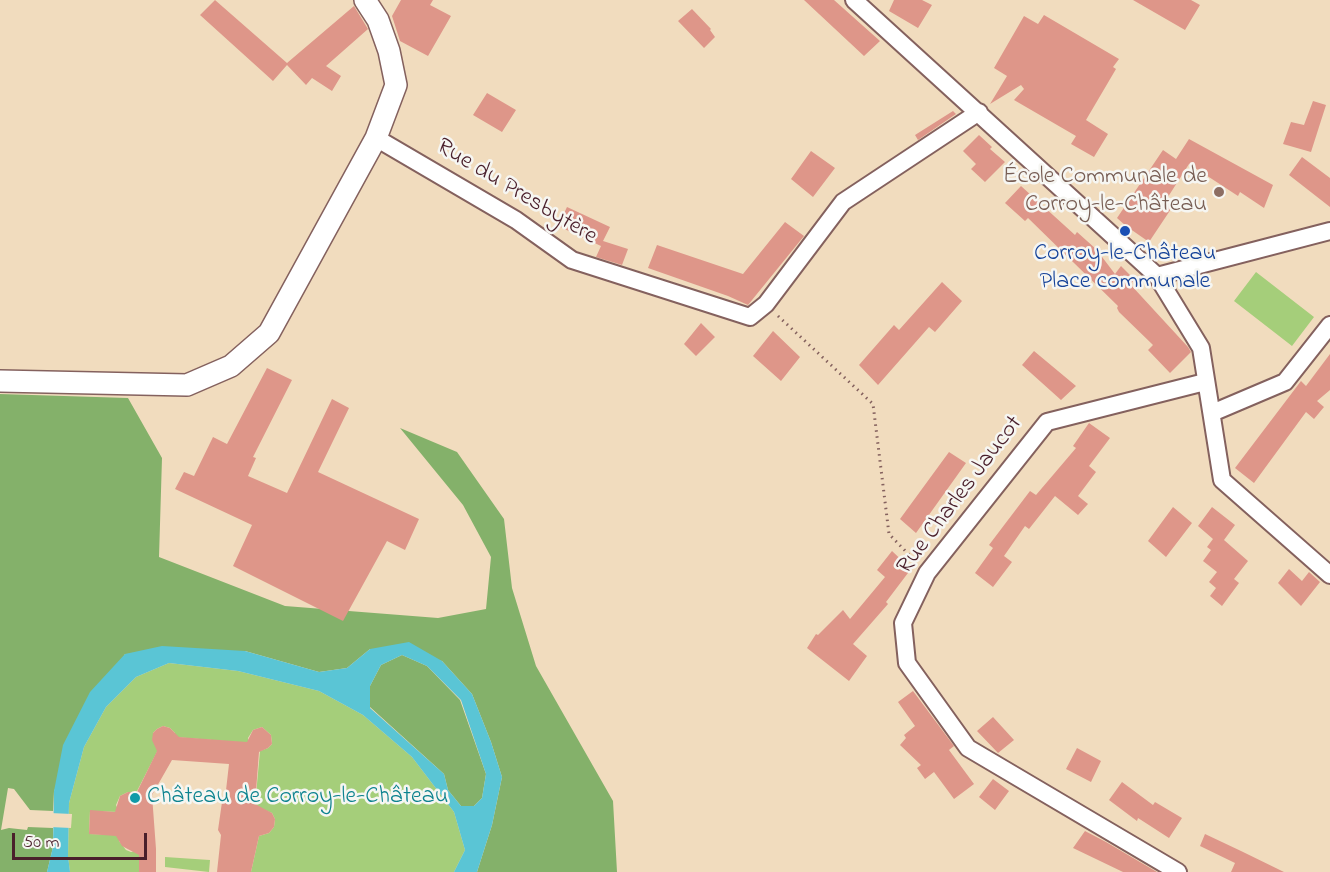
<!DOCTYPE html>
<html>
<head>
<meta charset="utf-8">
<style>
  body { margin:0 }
  #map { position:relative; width:1330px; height:872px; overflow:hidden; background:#f1dcbe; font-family:"Indie Flower",sans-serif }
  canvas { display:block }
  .scale { position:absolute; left:12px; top:833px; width:135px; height:27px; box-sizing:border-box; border:3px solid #4a1f2b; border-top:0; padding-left:8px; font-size:18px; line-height:21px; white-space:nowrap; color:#4a1f2b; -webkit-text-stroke:4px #f6f6f2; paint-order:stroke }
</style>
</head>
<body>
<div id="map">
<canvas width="1330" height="872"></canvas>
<div class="scale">50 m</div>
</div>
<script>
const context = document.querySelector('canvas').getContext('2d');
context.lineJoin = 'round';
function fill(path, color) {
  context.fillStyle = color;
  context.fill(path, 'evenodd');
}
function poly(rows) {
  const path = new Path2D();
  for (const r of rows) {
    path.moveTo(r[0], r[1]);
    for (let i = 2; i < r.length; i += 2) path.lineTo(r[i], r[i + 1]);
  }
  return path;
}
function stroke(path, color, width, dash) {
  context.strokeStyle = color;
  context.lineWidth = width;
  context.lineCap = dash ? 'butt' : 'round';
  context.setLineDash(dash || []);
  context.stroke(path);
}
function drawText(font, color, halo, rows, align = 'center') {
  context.font = font + ' "Indie Flower",sans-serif';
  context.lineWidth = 5;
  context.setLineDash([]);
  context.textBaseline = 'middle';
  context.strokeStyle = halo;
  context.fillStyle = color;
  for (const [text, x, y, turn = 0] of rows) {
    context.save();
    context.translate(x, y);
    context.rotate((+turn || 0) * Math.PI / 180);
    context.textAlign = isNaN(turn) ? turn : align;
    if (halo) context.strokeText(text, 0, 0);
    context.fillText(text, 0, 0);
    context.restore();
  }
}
const green = poly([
  [1256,272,1314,317,1292,346,1234,301],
  [169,663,238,671,319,691,363,715,412,757,454,812,465,850,454,872,251,872,259,836,269,833,274,827,275,819,272,813,255,806,260,751,268,748,272,744,271,735,262,727,253,730,248,738,249,743,175,737,175,733,170,728,163,726,157,729,153,733,159,748,136,793,128,792,120,796,116,805,119,812,90,811,89,834,119,835,119,841,126,850,131,852,139,850,139,872,70,872,68,856,69,803,84,747,106,707,136,677],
  [165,857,210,860,209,872,165,867]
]);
const forest = poly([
  [0,394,128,398,162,458,159,557,285,606,438,618,486,609,491,557,463,505,400,428,457,452,504,519,512,588,536,666,613,801,617,872,477,872,492,825,502,777,491,742,472,694,442,661,370,649,347,668,319,672,245,651,125,654,54,791,53,811,30,810,14,789,8,788,1,830,9,828,27,830,28,827,53,828,53,847,47,872,0,872],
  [402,655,427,666,460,700,486,774,482,798,474,806,461,806,448,790,444,774,370,707,370,686,381,665]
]);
const water = poly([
  [409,642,442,661,472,694,491,742,502,777,492,825,477,872,454,872,465,850,454,812,412,757,363,715,319,691,238,671,169,663,136,677,106,707,84,747,69,803,68,856,70,872,47,872,53,847,54,791,63,745,90,692,125,654,162,646,245,651,319,672,347,668,370,649],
  [402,655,427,666,461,700,486,774,482,798,474,806,461,806,448,790,444,774,370,708,370,686,381,665]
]);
const pier = poly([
  [50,813,72,814,71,828,50,827]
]);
const building = poly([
  [215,0,287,63,354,6,368,29,326,66,341,76,332,91,312,78,306,85,287,65,273,81,200,15],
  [401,0,433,0,430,5,451,16,428,56,400,41,392,16],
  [804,0,834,0,880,41,864,56],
  [894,0,922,0,932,5,918,28,889,11],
  [1133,0,1191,0,1200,5,1185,30],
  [692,9,711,29,710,30,715,37,704,48,678,21],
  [1044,15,1119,59,1113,67,1116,69,1086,120,1108,134,1094,157,1071,144,1076,136,1014,100,1024,89,1021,85,990,104,1007,76,994,68,1024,16,1038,24],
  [487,93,516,110,502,132,473,115],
  [1313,101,1326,105,1311,152,1283,144,1291,122,1304,125],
  [953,111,956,114,918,140,915,135],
  [979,135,992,147,990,149,1005,162,985,182,971,169,976,164,963,151],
  [1189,139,1273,185,1264,208,1240,192,1238,196,1189,164,1166,200,1173,206,1149,242,1126,226,1117,218,1163,150,1176,159],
  [811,151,835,168,813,197,791,179],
  [1302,157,1330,178,1330,207,1289,175],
  [1021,186,1075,235,1077,232,1096,249,1115,274,1121,266,1135,280,1130,284,1188,347,1191,352,1170,373,1148,350,1153,345,1119,312,1117,308,1118,306,1028,218,1025,221,1005,203],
  [567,207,610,227,603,241,628,249,622,265,596,257,601,246,558,226],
  [785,222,804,236,748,305,728,296,648,268,657,245,743,274],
  [942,282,962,301,935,332,929,327,878,385,859,365,894,325,899,330],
  [701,323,715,337,696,356,684,344],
  [773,331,800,357,781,381,753,356],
  [1034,351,1076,386,1061,400,1022,365],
  [1330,354,1330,390,1317,401,1324,407,1314,419,1306,412,1254,483,1235,468,1301,381,1306,386],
  [267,368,292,380,253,457,256,458,248,476,287,493,332,399,349,408,318,472,419,519,405,550,387,541,343,621,233,566,252,525,175,489,184,472,194,476,213,437,227,444],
  [1089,423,1110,438,1089,466,1096,472,1078,496,1088,504,1078,515,1055,496,1029,529,1025,526,1004,556,1012,562,993,587,975,573,993,548,989,545,1030,491,1036,495,1076,448,1073,446],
  [949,452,966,463,916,533,900,519],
  [1173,507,1192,523,1166,557,1148,541],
  [1212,507,1235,525,1224,540,1248,561,1234,579,1239,583,1222,606,1210,596,1216,588,1209,582,1217,572,1203,561,1211,550,1207,547,1213,539,1198,526],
  [892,551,911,569,886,602,888,604,853,644,867,656,849,681,807,648,816,634,818,635,843,610,850,619,885,577,877,570],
  [1289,569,1302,581,1309,572,1320,582,1301,606,1278,583],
  [913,691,954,746,949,750,974,784,954,799,934,772,925,779,917,768,921,765,900,745,906,738,904,735,915,726,898,702],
  [993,717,1014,740,998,753,977,731],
  [163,726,170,728,179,737,247,742,253,730,262,727,271,735,272,744,268,748,259,752,255,804,272,813,275,819,274,827,269,833,259,836,251,872,217,872,221,835,218,830,222,802,225,799,229,764,172,760,152,795,156,849,156,872,139,872,139,855,122,846,116,836,89,834,90,810,115,812,120,796,128,792,137,792,157,751,152,740,153,733,157,729],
  [1077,748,1101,761,1091,782,1066,769],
  [993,779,1009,791,995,810,979,797],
  [1122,782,1153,805,1155,802,1182,818,1169,838,1138,818,1137,821,1109,800],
  [1085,831,1106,842,1157,872,1123,872,1073,848],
  [1205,834,1241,851,1284,872,1231,872,1235,863,1200,846]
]);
const path = poly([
  [778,316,873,404,889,534,916,562]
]);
const minor = poly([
  [854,0,1157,276,1201,348,1222,480,1330,575],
  [376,138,516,220,572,260,750,317,766,304,843,202,979,112],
  [1157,276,1330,231],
  [1212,413,1285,382,1330,325],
  [1178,872,968,748,907,663,903,623,927,573,1047,422,1205,382]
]);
const tertiary = poly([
  [0,381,187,385,231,366,269,333,376,138,396,85,389,51,378,20,365,0]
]);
const markers = [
  [1219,192,6,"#8d6e63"],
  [1125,231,6,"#1a4fb4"],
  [135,798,6,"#0f9aa8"]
];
const educationNames = [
  ["École Communale de",1207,178],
  ["Corroy-le-Château",1207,206]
];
const streetNames = [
  ["Rue du Presbytère",516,193,31],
  ["Rue Charles Jaucot",961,496,-53]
];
const transitNames = [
  ["Corroy-le-Château",1125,255],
  ["Place communale",1125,283]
];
const cultureNames = [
  ["Château de Corroy-le-Château",147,798]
];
fill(green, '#a5ce7a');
fill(forest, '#84b16a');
fill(water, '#5ac5d5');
fill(pier, '#f1dcbe');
fill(building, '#de9689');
stroke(minor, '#84615e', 20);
stroke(tertiary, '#84615e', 24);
stroke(path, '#84615e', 3, [1.5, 4.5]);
stroke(minor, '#fff', 16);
stroke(tertiary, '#fff', 21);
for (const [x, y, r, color] of markers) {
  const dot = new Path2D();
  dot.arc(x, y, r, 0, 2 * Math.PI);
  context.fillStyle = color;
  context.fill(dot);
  stroke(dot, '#f6f6f2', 2);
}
drawText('24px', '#785e54', '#f6f6f2', educationNames, 'right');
drawText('24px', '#4a1f2b', '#f6f6f2', streetNames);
drawText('24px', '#164399', '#f6f6f2', transitNames);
drawText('24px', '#0d838f', '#f6f6f2', cultureNames, 'left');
</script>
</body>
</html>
